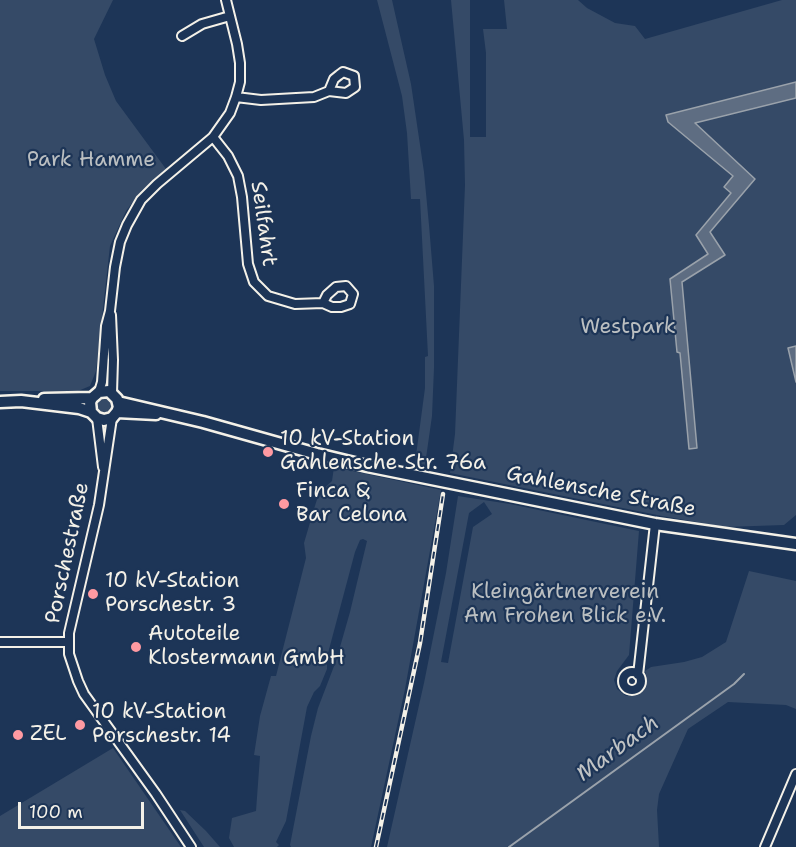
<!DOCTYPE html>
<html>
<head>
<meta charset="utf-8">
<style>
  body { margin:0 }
  #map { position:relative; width:796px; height:847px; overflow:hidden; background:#1d3557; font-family:"Shantell Sans",sans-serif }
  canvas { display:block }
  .scale { position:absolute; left:18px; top:802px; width:126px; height:27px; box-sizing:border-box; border:3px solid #f4f1e8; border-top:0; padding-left:8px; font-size:18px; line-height:21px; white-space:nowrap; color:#f4f1e8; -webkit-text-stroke:4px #1d3557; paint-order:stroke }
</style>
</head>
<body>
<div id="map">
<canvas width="796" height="847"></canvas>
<div class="scale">100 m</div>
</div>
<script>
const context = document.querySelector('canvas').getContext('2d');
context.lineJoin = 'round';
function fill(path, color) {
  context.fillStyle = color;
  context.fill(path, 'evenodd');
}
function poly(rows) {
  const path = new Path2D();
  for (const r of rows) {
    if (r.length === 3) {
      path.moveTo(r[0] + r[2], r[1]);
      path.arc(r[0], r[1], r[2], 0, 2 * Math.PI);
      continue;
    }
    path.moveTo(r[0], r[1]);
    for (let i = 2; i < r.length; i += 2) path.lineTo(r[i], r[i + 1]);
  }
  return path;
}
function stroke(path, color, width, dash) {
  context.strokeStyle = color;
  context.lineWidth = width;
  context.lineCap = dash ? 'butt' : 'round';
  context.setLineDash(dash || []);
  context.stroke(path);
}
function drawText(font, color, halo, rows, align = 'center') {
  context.font = font + ' "Shantell Sans",sans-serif';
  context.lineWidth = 4.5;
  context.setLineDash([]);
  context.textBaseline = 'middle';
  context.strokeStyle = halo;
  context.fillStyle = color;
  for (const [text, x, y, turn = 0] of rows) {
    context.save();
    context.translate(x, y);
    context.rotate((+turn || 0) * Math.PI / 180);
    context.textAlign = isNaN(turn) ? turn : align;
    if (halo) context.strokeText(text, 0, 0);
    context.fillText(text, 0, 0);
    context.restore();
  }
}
const green = poly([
  [0,0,113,0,94,39,105,75,116,101,166,169,142,190,126,211,110,246,96,371,90,386,78,391,0,391],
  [377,0,392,0,411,84,424,172,429,225,434,286,434,368,432,416,425,465,415,463,425,388,425,357,428,356,420,199,411,199,407,133,402,96],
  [451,0,470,0,470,137,486,137,486,53,483,29,507,29,504,0,578,0,587,8,615,23,635,26,645,39,782,0,796,0,796,515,784,525,725,527,662,516,450,473,455,434,465,185,464,140],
  [104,405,9],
  [334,467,441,490,405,689,371,847,291,847,290,845,311,736,318,708,336,661,350,612,367,541,363,539,360,540,355,552,327,657,327,669,320,686,314,692,307,707,286,821,276,842,279,845,277,847,234,847,229,838,232,818,256,811,260,756,254,755,260,716,271,676,276,676,306,558,304,543,314,509,319,493,332,481],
  [458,496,510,504,639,531,629,655,617,671,614,680,617,689,626,696,638,695,645,688,647,679,645,671,651,667,684,662,702,657,726,642,749,571,796,581,796,709,786,705,728,702,688,729,659,794,657,810,659,847,387,847,424,683,446,573],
  [484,502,492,514,473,527,448,663,441,662,469,513],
  [113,748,181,847,0,847,0,816],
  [180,810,185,811,206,831,220,847,204,847]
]);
const water = poly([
  [796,82,796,98,695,123,755,179,710,232,725,255,682,282,697,448,689,449,680,353,677,352,670,279,708,254,696,235,731,193,724,187,733,176,668,122,666,115,796,82],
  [796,346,796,382,788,348,796,346]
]);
const stream = poly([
  [509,847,734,684,744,674]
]);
const street = poly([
  [182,36,202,24,230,16],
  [236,97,261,100,314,97,329,91,346,93,355,87,354,76,343,72,339,75,334,79,329,91],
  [213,137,228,156,238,176,242,197,248,264,254,282,268,296,295,304,323,303,332,307,341,307,350,304,353,294,346,286,336,287,327,295,323,303],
  [111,315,113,360,112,393],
  [99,392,102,382,106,326,110,311,115,267,120,242,127,225,141,200,157,184,213,137,230,113,236,97,240,82,240,63,237,44,226,0],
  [97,418,103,467],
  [112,418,99,505,69,633,69,654,78,681,84,694,156,794,191,847],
  [0,642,68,642],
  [632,681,9],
  [638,675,655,524],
  [765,847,796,774]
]);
const secondary = poly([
  [44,399,92,398],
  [0,402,21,401,79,408,91,412,97,418,104,420,112,418,117,412,119,407,117,399,109,391,99,392,92,398,90,402,91,412],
  [118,402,203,422,317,454,367,466,655,524,796,544],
  [117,412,156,414]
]);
const rail = poly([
  [376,847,420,643,443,494]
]);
const markers = [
  [268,452,6,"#ff9aa2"],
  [284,504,6,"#ff9aa2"],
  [93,594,6,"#ff9aa2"],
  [136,647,6,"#ff9aa2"],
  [80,725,6,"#ff9aa2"],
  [18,735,6,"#ff9aa2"]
];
const parkNames = [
  ["Park Hamme",91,161],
  ["Westpark",628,328],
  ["Kleingärtnerverein",565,593],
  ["Am Frohen Blick e.V.",565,617]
];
const streetNames = [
  ["Seilfahrt",263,224,82],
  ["Gahlensche Straße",601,492,11],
  ["Porschestraße",68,553,-78]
];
const poiNames = [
  ["10 kV-Station",280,440],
  ["Gahlensche Str. 76a",280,464],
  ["Finca &",296,492],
  ["Bar Celona",296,516],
  ["10 kV-Station",105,582],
  ["Porschestr. 3",105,606],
  ["Autoteile",148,635],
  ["Klostermann GmbH",148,659],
  ["10 kV-Station",92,713],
  ["Porschestr. 14",92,737],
  ["ZEL",30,735]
];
const waterNames = [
  ["Marbach",618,749,-36]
];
fill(green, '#354a67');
fill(water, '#5e6d82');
stroke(water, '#9aa2ab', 1.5);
stroke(stream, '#9aa2ab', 2);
stroke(street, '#f4f1e8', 12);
stroke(secondary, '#f4f1e8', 15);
stroke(street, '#1d3557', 8);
stroke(secondary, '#1d3557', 10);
stroke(rail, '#f4f1e8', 4.5);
stroke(rail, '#1d3557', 2, [7]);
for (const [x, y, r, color] of markers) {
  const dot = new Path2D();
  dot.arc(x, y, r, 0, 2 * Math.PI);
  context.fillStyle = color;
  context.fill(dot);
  stroke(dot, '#1d3557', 2);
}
drawText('21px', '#bbbfc1', '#1d3557', parkNames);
drawText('21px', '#f4f1e8', '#1d3557', streetNames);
drawText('21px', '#f4f1e8', '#1d3557', poiNames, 'left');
drawText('italic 22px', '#c0c3c4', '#1d3557', waterNames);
</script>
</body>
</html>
